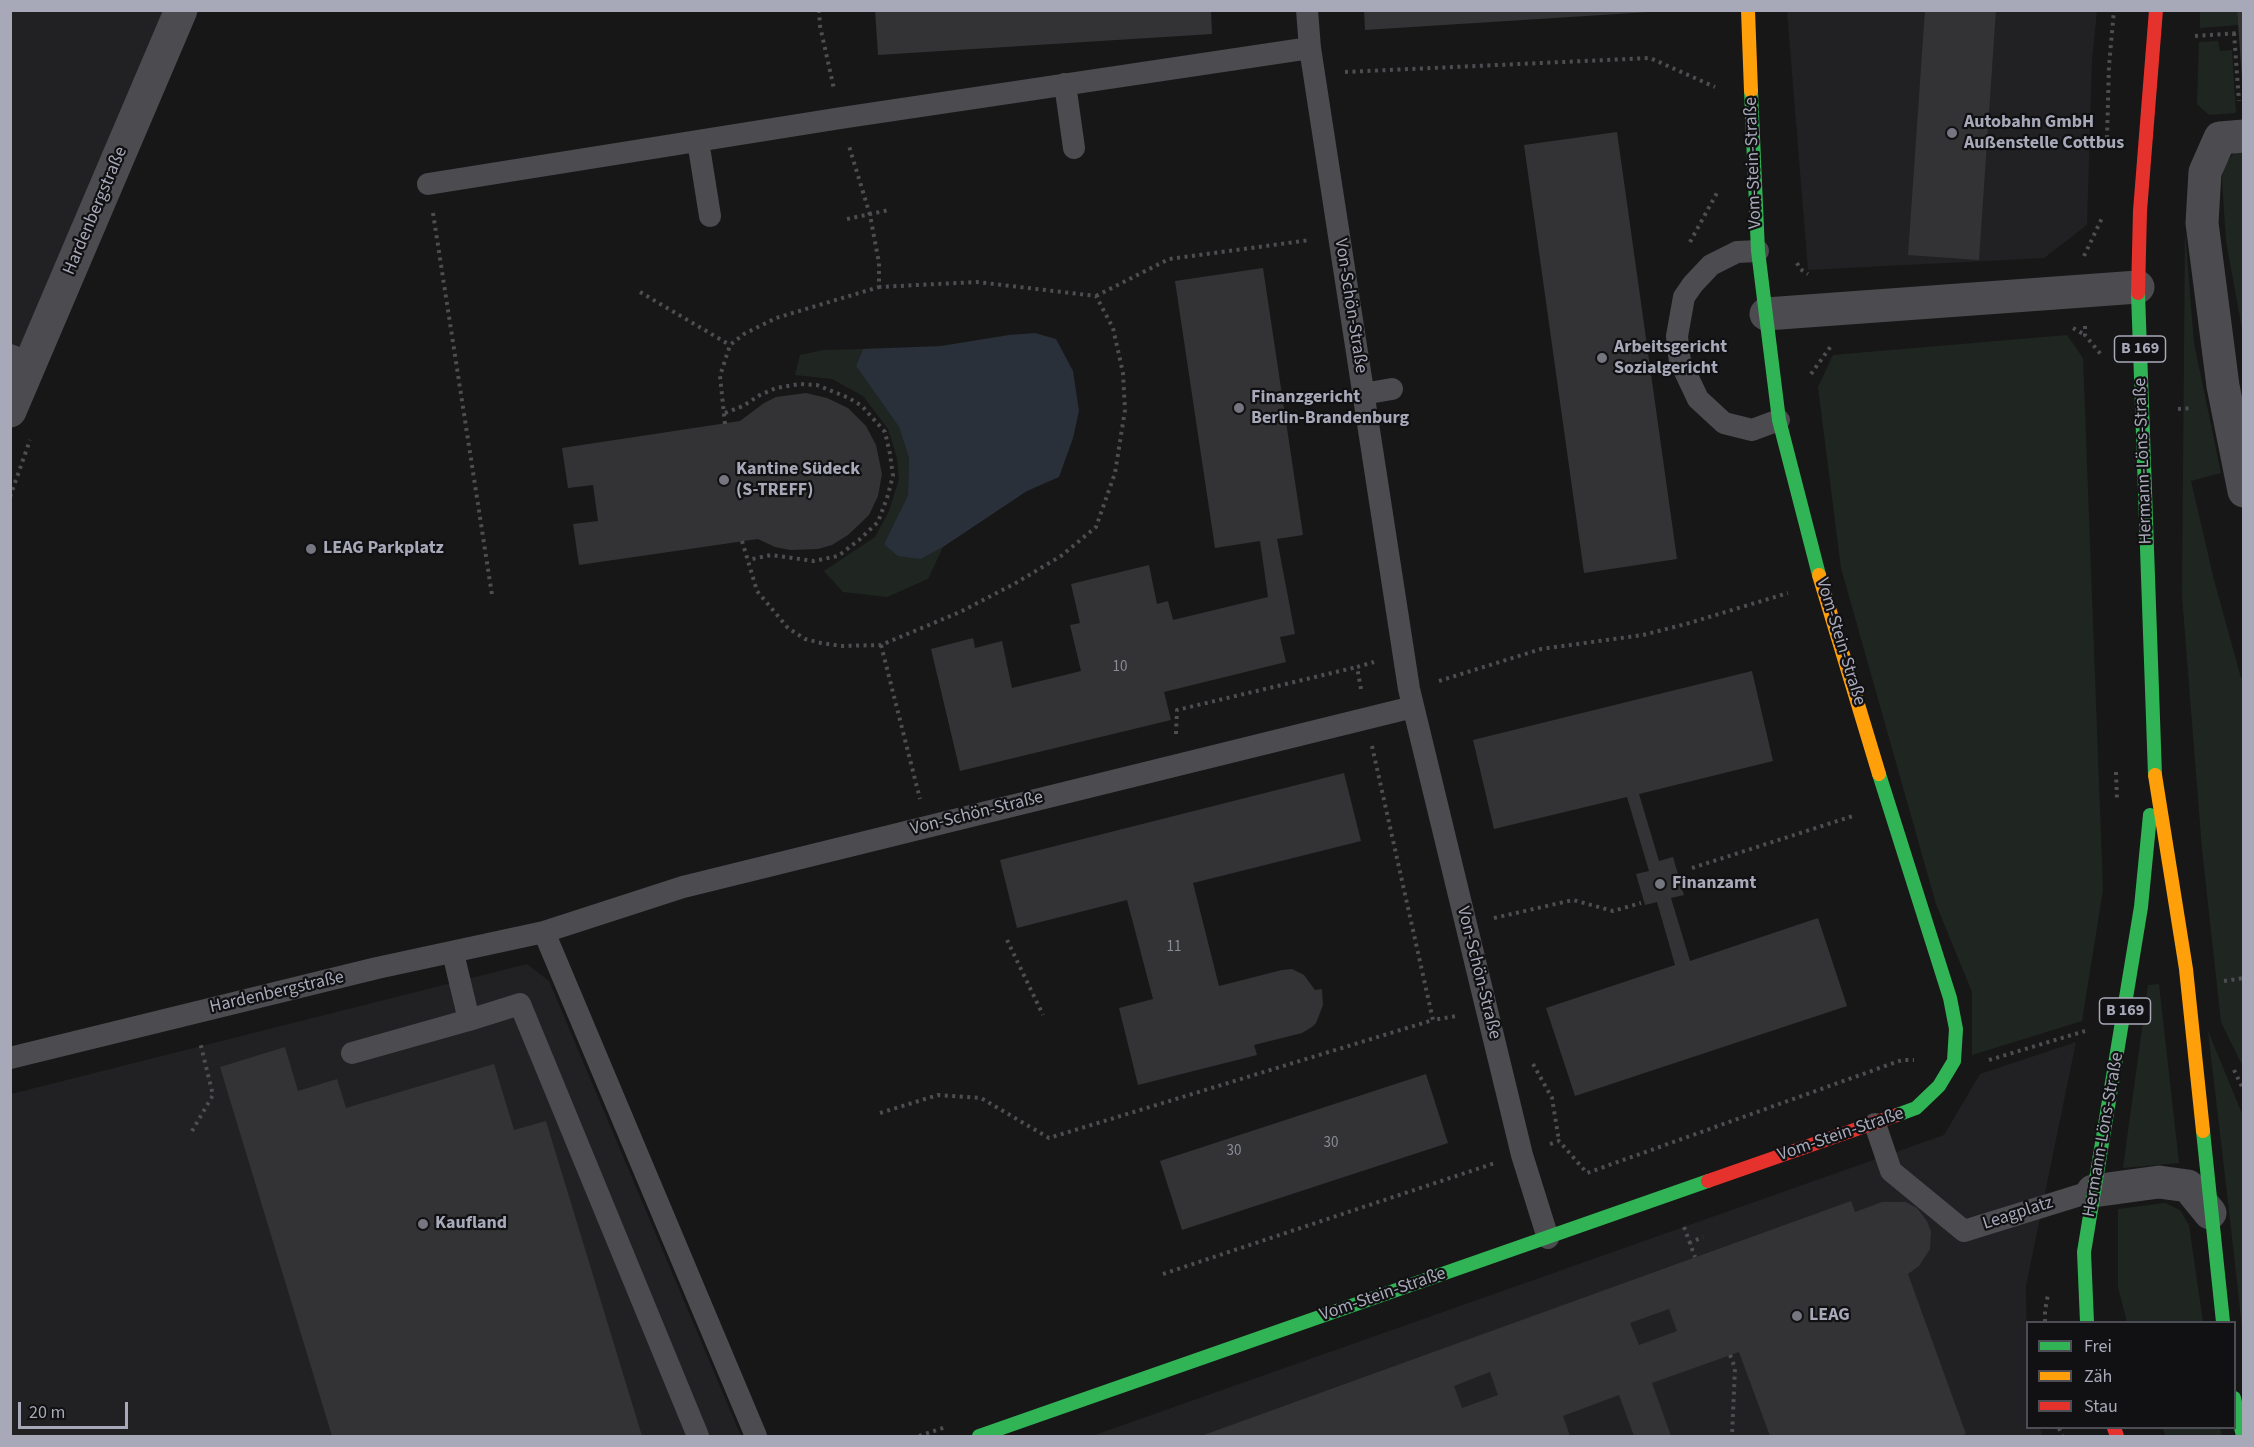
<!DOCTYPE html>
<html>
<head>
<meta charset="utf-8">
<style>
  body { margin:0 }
  #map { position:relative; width:2254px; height:1447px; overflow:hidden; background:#171717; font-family:"Source Sans 3",sans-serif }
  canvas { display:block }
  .frame { position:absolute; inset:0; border:12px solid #a7a9b9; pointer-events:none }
  .legend { position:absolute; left:2026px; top:1321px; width:210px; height:108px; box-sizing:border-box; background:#111113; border:2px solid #4d4e55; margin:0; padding:8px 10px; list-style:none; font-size:18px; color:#a7a9b9 }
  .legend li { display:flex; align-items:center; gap:12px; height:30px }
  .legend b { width:30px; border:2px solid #4d4e55 }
  .scale { position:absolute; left:18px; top:1402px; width:110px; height:27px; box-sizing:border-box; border:3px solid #a7a9b9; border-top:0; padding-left:8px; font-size:18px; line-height:21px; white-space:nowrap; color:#a7a9b9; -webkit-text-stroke:4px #111113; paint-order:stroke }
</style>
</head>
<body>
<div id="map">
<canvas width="2254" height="1447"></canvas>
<div class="frame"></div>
<ul class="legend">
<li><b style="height:8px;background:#30b455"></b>Frei</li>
<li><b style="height:8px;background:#ff9f0a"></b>Zäh</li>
<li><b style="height:8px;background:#e5322d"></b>Stau</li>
</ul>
<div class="scale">20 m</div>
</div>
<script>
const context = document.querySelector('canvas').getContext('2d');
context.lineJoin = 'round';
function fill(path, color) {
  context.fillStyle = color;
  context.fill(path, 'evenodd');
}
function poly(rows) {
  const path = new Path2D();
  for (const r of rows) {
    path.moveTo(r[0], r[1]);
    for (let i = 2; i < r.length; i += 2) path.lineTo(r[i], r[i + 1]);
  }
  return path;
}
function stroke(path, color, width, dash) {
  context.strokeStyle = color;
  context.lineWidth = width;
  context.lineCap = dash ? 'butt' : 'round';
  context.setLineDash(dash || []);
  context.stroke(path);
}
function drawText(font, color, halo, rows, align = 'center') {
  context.font = font + ' "Source Sans 3",sans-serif';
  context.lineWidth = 4.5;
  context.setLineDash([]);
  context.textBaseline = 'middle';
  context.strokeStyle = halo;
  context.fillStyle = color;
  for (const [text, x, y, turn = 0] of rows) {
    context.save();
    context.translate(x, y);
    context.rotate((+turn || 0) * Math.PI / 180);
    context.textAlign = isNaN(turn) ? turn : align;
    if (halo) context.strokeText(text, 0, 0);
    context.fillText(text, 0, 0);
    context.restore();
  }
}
const built = poly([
  [11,11,171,11,11,370],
  [1787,11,2097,11,2092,60,2087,225,2044,258,1808,270],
  [527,964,549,981,741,1436,11,1436,11,1094],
  [2076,1042,2026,1286,2028,1428,2040,1428,2042,1436,1092,1436,1944,1135,1980,1074]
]);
const green = poly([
  [2200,11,2237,11,2238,25,2200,28],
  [2218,41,2220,51,2232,50,2236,113,2209,115,2197,104,2199,42],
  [2243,149,2243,334,2226,241,2222,180,2224,165,2235,152],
  [2185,230,2194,343,2221,473,2191,481,2214,580,2241,678,2243,677,2243,1067,2221,1022,2202,849,2182,596],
  [2067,335,2083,358,2103,890,2082,1021,1972,1055,1972,992,1936,904,1841,568,1818,387,1833,355],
  [863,349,856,366,899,427,909,458,908,495,884,544,921,559,943,547,928,579,887,597,843,592,824,571,875,537,889,511,899,479,897,458,888,429,863,396,832,379,795,375,800,355,823,350],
  [2159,984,2179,1163,2123,1168,2148,985],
  [2208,1031,2243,1116,2243,1337,2230,1219],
  [2165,1203,2180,1210,2189,1225,2203,1322,2127,1322,2118,1287,2118,1209],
  [2162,1428,2220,1428,2222,1436,2166,1436]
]);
const water = poly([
  [1035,333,1056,339,1073,371,1079,411,1073,438,1059,477,1027,491,943,547,921,559,898,556,884,544,908,495,909,458,899,427,856,366,863,349,941,346,1009,335]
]);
const building = poly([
  [875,10,1211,10,1212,34,878,55],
  [1364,10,1648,10,1649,12,1365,30],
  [1925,10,1996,10,1979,260,1908,255],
  [2237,10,2244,10,2244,78,2242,78],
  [1617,132,1677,559,1584,573,1524,145],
  [1263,268,1303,535,1277,539,1295,634,1280,637,1286,662,1164,692,1171,720,960,771,931,649,973,638,975,648,1002,641,1012,688,1081,671,1070,625,1080,623,1071,584,1149,565,1157,604,1168,601,1173,620,1268,597,1260,541,1215,548,1175,281],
  [806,393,827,398,848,408,866,426,876,445,882,474,878,496,869,515,848,535,832,545,818,549,790,550,775,547,758,539,579,565,573,524,598,521,593,485,568,488,562,448,740,421,764,403,776,397],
  [1752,671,1773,761,1639,794,1659,861,1673,857,1684,895,1671,898,1690,961,1818,918,1847,1006,1575,1096,1546,1008,1675,965,1657,902,1645,905,1636,874,1649,871,1627,797,1494,829,1473,740],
  [1344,773,1361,841,1193,883,1219,986,1282,970,1292,969,1304,975,1315,990,1322,989,1323,1005,1316,1023,1312,1027,1302,1033,1254,1045,1257,1055,1138,1085,1119,1008,1153,999,1127,900,1017,928,1000,860],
  [285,1047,298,1091,337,1079,346,1108,494,1064,514,1130,546,1121,642,1436,332,1436,220,1067],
  [1426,1074,1448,1143,1182,1230,1160,1161],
  [1851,1201,1855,1212,1882,1202,1906,1202,1917,1208,1927,1221,1931,1232,1930,1249,1919,1266,1908,1274,1966,1434,1959,1436,1770,1436,1739,1352,1652,1383,1671,1436,1634,1436,1619,1395,1563,1416,1570,1436,1201,1436],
  [1669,1309,1677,1331,1639,1345,1630,1323],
  [1490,1372,1498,1395,1462,1408,1454,1386]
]);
const path = poly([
  [819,10,820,26,834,89],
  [2234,33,2239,101],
  [2195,36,2239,33],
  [1345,72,1650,58,1715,87],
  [2107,138,2109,66,2114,10],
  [433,213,492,595],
  [847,219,889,210],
  [1690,242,1718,191],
  [2084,256,2103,216],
  [1797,263,1800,269,1808,274],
  [640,292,730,345],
  [1096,296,1169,259,1310,240],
  [2085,326,2085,335,2103,357],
  [2073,328,2085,335],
  [1811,374,1831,346,1834,346],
  [2178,409,2192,408],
  [725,413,743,406,760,395,776,388,799,384,817,385,849,398,862,406,885,432,890,454,893,476,887,498,878,522,859,540,838,556,814,561,771,555,748,560],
  [725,424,720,376,730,345,744,334,776,318,879,287,879,263,870,215,849,146],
  [10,497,30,440],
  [742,541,757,591,788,628,805,639,821,643,841,646,881,645,960,612,1014,584,1061,556,1096,527,1115,473,1125,410,1123,373,1113,328,1096,296,977,282,879,287],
  [881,645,920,799],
  [1439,681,1541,649,1643,635,1686,624,1788,593],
  [1361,689,1357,667,1374,662],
  [1176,734,1177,710,1357,667],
  [1372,746,1433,1020,1457,1016],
  [2116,772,2117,800],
  [1692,868,1856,815],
  [1494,918,1573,900,1613,911,1641,903],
  [1007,940,1043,1015],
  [2224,981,2244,978],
  [1989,1060,2085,1031],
  [1533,1064,1552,1098,1559,1141],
  [2234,1070,2244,1091],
  [880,1113,938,1095,981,1098,1049,1138,1433,1020],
  [192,1131,213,1095,200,1042],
  [1550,1144,1559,1141,1587,1173,1902,1060,1914,1060],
  [1684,1227,1695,1257],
  [1689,1243,1703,1237],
  [1163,1274,1495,1163],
  [2045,1322,2045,1311,2048,1294],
  [1730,1355,1735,1368,1732,1436],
  [2059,1428,2062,1436],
  [919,1436,946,1427]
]);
const lane = poly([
  [1307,10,1310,48,1409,689,1522,1155,1548,1238],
  [1065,84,1074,148],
  [698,141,710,216],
  [428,184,841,118,1310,48],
  [1758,251,1737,252,1711,265,1693,284,1684,297,1677,336,1678,347,1680,361,1698,399,1724,423,1752,430,1779,420],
  [10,355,31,363],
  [1363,394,1392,389],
  [544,932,756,1436],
  [453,953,469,1020],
  [352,1053,469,1020,520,1004,698,1436],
  [10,1058,377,968,544,932,683,887,1413,707],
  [1875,1124,1891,1171,1964,1231,2093,1191]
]);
const street = poly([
  [2244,136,2220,138,2205,172,2202,223,2223,386,2244,491],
  [1766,314,2138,287],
  [10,411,181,10],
  [2093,1191,2159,1182,2188,1186,2210,1213]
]);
const fast = poly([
  [1751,91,1758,251,1779,420,1819,575],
  [2138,293,2155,775],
  [1879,774,1950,998,1956,1029,1954,1061,1939,1086,1916,1108,1897,1115],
  [2203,1131,2223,1322],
  [2087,1322,2084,1252,2141,907,2150,815],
  [2234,1398,2243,1436],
  [979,1436,1708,1181]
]);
const slow = poly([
  [1748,10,1751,91],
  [1819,575,1879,774],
  [2155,775,2186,969,2203,1131]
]);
const jam = poly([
  [2138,293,2140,211,2156,10],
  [1708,1181,1897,1115],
  [2114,1428,2117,1436]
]);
const markers = [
  [1952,133,6,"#757680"],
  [1602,358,6,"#757680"],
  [1239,408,6,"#757680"],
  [724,480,6,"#757680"],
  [311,549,6,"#757680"],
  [1660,884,6,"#757680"],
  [423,1224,6,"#757680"],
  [1797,1316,6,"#757680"]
];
const numberNames = [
  ["10",1120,668],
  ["11",1174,948],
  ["30",1331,1144],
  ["30",1234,1152]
];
const shields = [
  [2140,349,51],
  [2125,1011,51]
];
const shieldNames = [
  ["B 169",2140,349],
  ["B 169",2125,1011]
];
const poiNames = [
  ["Autobahn GmbH",1964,123],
  ["Außenstelle Cottbus",1964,144],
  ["Arbeitsgericht",1614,348],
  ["Sozialgericht",1614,369],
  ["Finanzgericht",1251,398],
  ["Berlin-Brandenburg",1251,419],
  ["Kantine Südeck",736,470],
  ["(S-TREFF)",736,491],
  ["LEAG Parkplatz",323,549],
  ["Finanzamt",1672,884],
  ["Kaufland",435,1224],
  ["LEAG",1809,1316]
];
const streetNames = [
  ["Vom-Stein-Straße",1754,163,-92],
  ["Hardenbergstraße",96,211,-67],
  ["Von-Schön-Straße",1350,306,81],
  ["Hermann-Löns-Straße",2144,461,-92],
  ["Vom-Stein-Straße",1840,642,73],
  ["Von-Schön-Straße",977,814,-14],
  ["Von-Schön-Straße",1478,973,76],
  ["Hardenbergstraße",277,993,-13],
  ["Vom-Stein-Straße",1841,1135,-19],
  ["Hermann-Löns-Straße",2104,1135,-80],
  ["Leagplatz",2018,1214,-18],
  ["Vom-Stein-Straße",1383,1295,-19]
];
fill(built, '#212123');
fill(green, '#1f2621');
fill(water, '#29303a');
fill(building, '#333335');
stroke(path, '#4d4d52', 4, [3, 4.5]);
stroke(lane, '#4b4b50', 22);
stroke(street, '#4b4b50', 33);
stroke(fast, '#30b455', 14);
stroke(slow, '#ff9f0a', 14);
stroke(jam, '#e5322d', 14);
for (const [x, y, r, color] of markers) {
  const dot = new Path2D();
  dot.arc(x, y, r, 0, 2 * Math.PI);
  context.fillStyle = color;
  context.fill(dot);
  stroke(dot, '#111113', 2);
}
drawText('15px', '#8a8c98', null, numberNames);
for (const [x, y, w] of shields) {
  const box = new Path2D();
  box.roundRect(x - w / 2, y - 13, w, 26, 4.5);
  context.fillStyle = '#111113';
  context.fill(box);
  stroke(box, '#a7a9b9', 1.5);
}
drawText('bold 16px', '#a7a9b9', null, shieldNames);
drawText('bold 18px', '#a7a9b9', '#111113', poiNames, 'left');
drawText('18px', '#a7a9b9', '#111113', streetNames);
</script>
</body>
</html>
